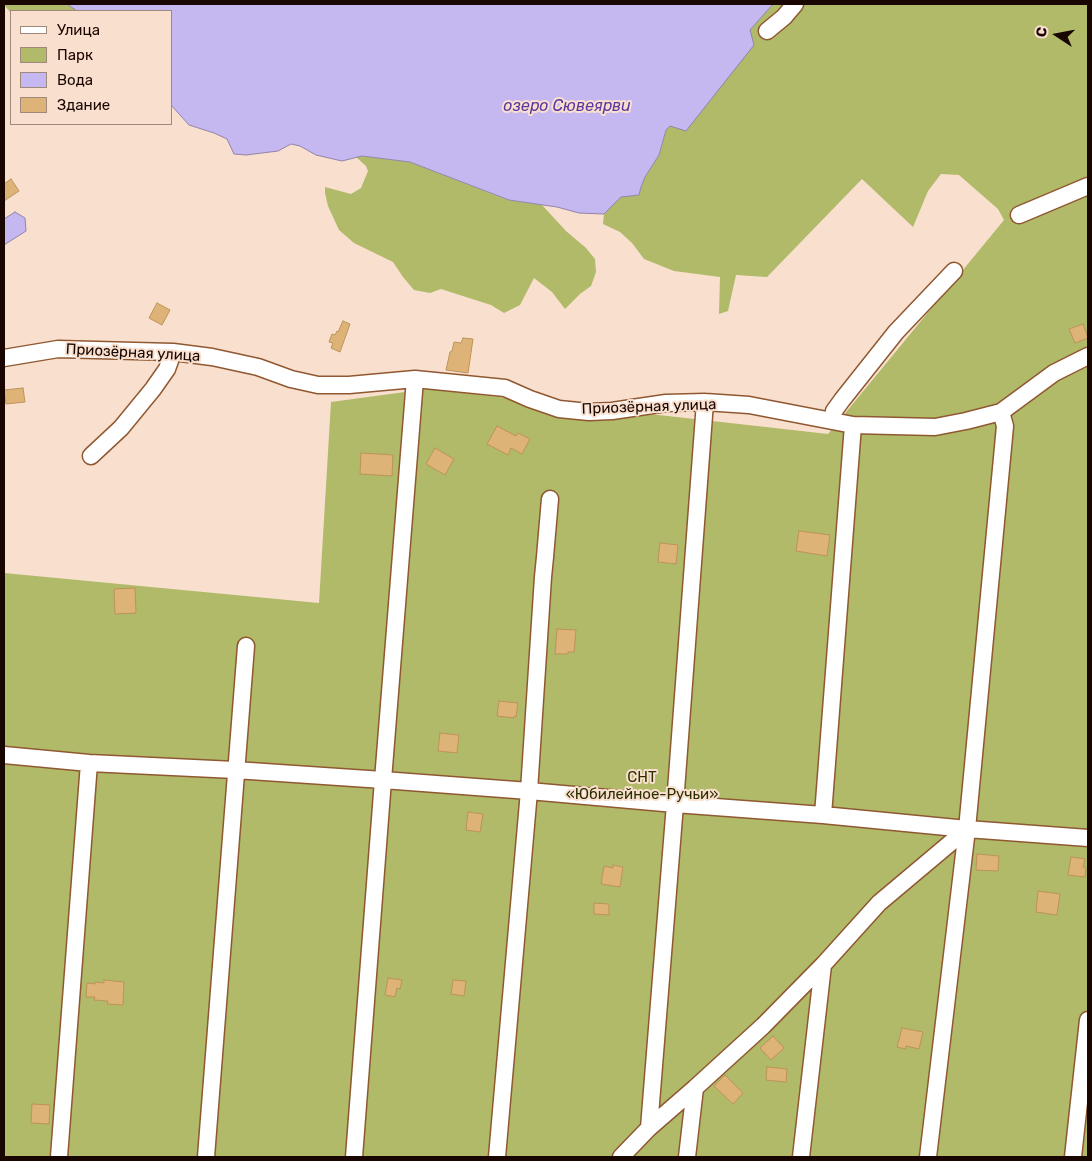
<!DOCTYPE html>
<html>
<head>
<meta charset="utf-8">
<style>
  body { margin:0 }
  #map { position:relative; width:1092px; height:1161px; overflow:hidden; background:#f9dfce; font-family:Rubik,sans-serif }
  canvas { display:block }
  .frame { position:absolute; inset:0; border:5px solid #1a0600; pointer-events:none }
  .legend { position:absolute; left:10px; top:10px; width:162px; height:115px; box-sizing:border-box; background:#f9dfce; border:1px solid #a0887c; margin:0; padding:6px 9px; list-style:none; font-size:15px; color:#1a0600 }
  .legend li { display:flex; align-items:center; gap:10px; height:25px }
  .legend b { width:25px; border:1px solid #a0887c }
  .north { position:absolute; left:1032px; top:10px; width:50px; height:50px; -webkit-text-stroke:4px #f9dfce; paint-order:stroke; rotate:281deg; font-size:14px; font-weight:700; line-height:20px; text-align:center; color:#1a0600 }
  .north::after { content:''; display:block; margin:auto; width:18px; height:22px; background:#1a0600; clip-path:polygon(50% 0,100% 100%,50% 72%,0 100%) }
</style>
</head>
<body>
<div id="map">
<canvas width="1092" height="1161"></canvas>
<div class="frame"></div>
<ul class="legend">
<li><b style="height:6px;background:#fff"></b>Улица</li>
<li><b style="height:14px;background:#b0ba69"></b>Парк</li>
<li><b style="height:14px;background:#c5b8f1"></b>Вода</li>
<li><b style="height:14px;background:#deb378"></b>Здание</li>
</ul>
<div class="north">С</div>
</div>
<script>
const context = document.querySelector('canvas').getContext('2d');
context.lineJoin = 'round';
function fill(path, color) {
  context.fillStyle = color;
  context.fill(path, 'evenodd');
}
function poly(rows) {
  const path = new Path2D();
  for (const r of rows) {
    path.moveTo(r[0], r[1]);
    for (let i = 2; i < r.length; i += 2) path.lineTo(r[i], r[i + 1]);
  }
  return path;
}
function stroke(path, color, width, dash) {
  context.strokeStyle = color;
  context.lineWidth = width;
  context.lineCap = dash ? 'butt' : 'round';
  context.setLineDash(dash || []);
  context.stroke(path);
}
function drawText(font, color, halo, rows, align = 'center') {
  context.font = font + ' Rubik,sans-serif';
  context.lineWidth = 4;
  context.setLineDash([]);
  context.textBaseline = 'middle';
  context.strokeStyle = halo;
  context.fillStyle = color;
  for (const [text, x, y, turn = 0] of rows) {
    context.save();
    context.translate(x, y);
    context.rotate((+turn || 0) * Math.PI / 180);
    context.textAlign = isNaN(turn) ? turn : align;
    if (halo) context.strokeText(text, 0, 0);
    context.fillText(text, 0, 0);
    context.restore();
  }
}
const green = poly([
  [4,4,67,4,77,11,11,11,11,13,4,5],
  [773,4,1088,4,1088,1157,4,1157,4,573,319,603,331,402,427,389,828,434,1004,220,998,209,959,175,941,174,928,191,913,227,862,179,767,277,736,275,728,311,719,314,720,277,674,271,644,259,632,243,620,232,603,224,604,214,621,197,639,195,641,187,645,177,659,155,666,131,670,125,686,131,750,30],
  [362,156,410,162,508,200,542,205,566,231,586,248,595,259,596,272,591,286,580,294,565,309,552,292,534,278,520,305,504,313,491,305,441,289,430,293,414,290,403,277,393,262,354,243,339,230,328,206,325,193,325,187,351,194,361,188,368,171,366,166,356,157]
]);
const water = poly([
  [67,4,773,4,750,30,754,45,686,131,670,126,666,130,659,155,645,177,641,187,639,195,621,197,604,214,579,213,557,207,509,200,410,162,362,156,342,161,316,155,300,146,291,144,278,151,246,155,234,154,227,139,214,133,189,125,171,105,171,11,77,11,67,4],
  [15,212,25,218,26,231,4,245,4,219,15,212]
]);
const building = poly([
  [11,179,19,191,4,201,4,184,11,179],
  [157,303,170,310,162,325,149,318,157,303],
  [343,321,350,324,340,352,331,348,333,343,329,342,332,334,335,335,337,331,338,332,343,321],
  [1083,324,1088,338,1075,343,1069,329,1083,324],
  [463,338,473,339,468,373,446,370,450,352,452,351,454,342,461,343,463,338],
  [23,388,25,402,6,404,4,390,23,388],
  [497,426,516,436,518,433,530,439,522,454,511,448,508,455,487,444,497,426],
  [435,448,454,459,445,475,426,464,435,448],
  [361,453,393,455,392,476,360,474,361,453],
  [799,531,830,535,827,556,796,551,799,531],
  [660,543,678,545,676,564,658,562,660,543],
  [135,588,136,613,115,614,114,589,135,588],
  [557,629,576,630,574,652,568,652,568,654,555,654,557,629],
  [499,701,518,703,516,717,514,716,514,718,497,716,499,701],
  [440,733,459,735,457,753,438,751,440,733],
  [468,812,483,814,480,832,466,830,468,812],
  [977,854,999,856,998,871,976,870,977,854],
  [1071,857,1085,859,1083,867,1086,868,1085,877,1068,875,1071,857],
  [613,865,623,867,620,887,601,884,604,866,613,868,613,865],
  [1038,891,1060,894,1057,915,1036,912,1038,891],
  [594,903,609,904,609,915,594,914,594,903],
  [388,978,402,980,400,989,397,988,395,997,385,995,388,978],
  [104,980,124,982,123,1005,107,1004,108,1001,94,1000,95,997,86,997,87,983,95,984,95,982,104,983,104,980],
  [453,980,466,981,464,996,451,994,453,980],
  [902,1028,923,1032,919,1049,906,1046,906,1049,897,1047,902,1028],
  [773,1036,784,1048,771,1060,760,1048,773,1036],
  [767,1067,787,1069,786,1082,766,1080,767,1067],
  [725,1075,743,1093,733,1104,714,1086,725,1075],
  [32,1104,50,1105,49,1124,31,1123,32,1104]
]);
const minor = poly([
  [767,31,784,17,795,4],
  [1019,215,1088,186],
  [4,358,58,349,173,352,212,357,258,367,291,379,318,385,349,385,415,379,505,388,530,399,559,409,589,412,612,411,666,403,705,402,749,405,853,425,935,427,966,421,1001,412,1054,373,1088,356],
  [832,421,834,411,842,400,896,332,954,271],
  [91,456,121,428,153,389,167,369,173,352],
  [4,755,89,763,235,770,383,780,529,791,675,804,823,815,967,829,1088,838],
  [823,815,853,425],
  [649,1128,675,804,705,402],
  [59,1157,89,763],
  [206,1157,246,646],
  [354,1157,383,780,415,379],
  [497,1157,529,791,543,577,545,557,550,499],
  [621,1157,649,1128,695,1088,763,1026,823,965,879,903,967,829],
  [687,1157,695,1088],
  [801,1157,823,965],
  [928,1157,967,829,1005,426,1001,412],
  [1073,1157,1088,1020]
]);
const streetNames = [
  ["Приозёрная улица",133,353,3],
  ["Приозёрная улица",649,407,-2]
];
const parkNames = [
  ["СНТ",642,778],
  ["«Юбилейное-Ручьи»",642,795]
];
const waterNames = [
  ["озеро Сювеярви",567,106]
];
fill(green, '#b0ba69');
fill(water, '#c5b8f1');
stroke(water, '#9283a9', 1);
fill(building, '#deb378');
stroke(building, '#bd9359', 1);
stroke(minor, '#905831', 19);
stroke(minor, '#fff', 16);
drawText('15px', '#1a0600', '#f9dfce', streetNames);
drawText('15px', '#2a2e00', '#f9dfce', parkNames);
drawText('italic 16px', '#5c37a1', '#f9dfce', waterNames);
</script>
</body>
</html>
